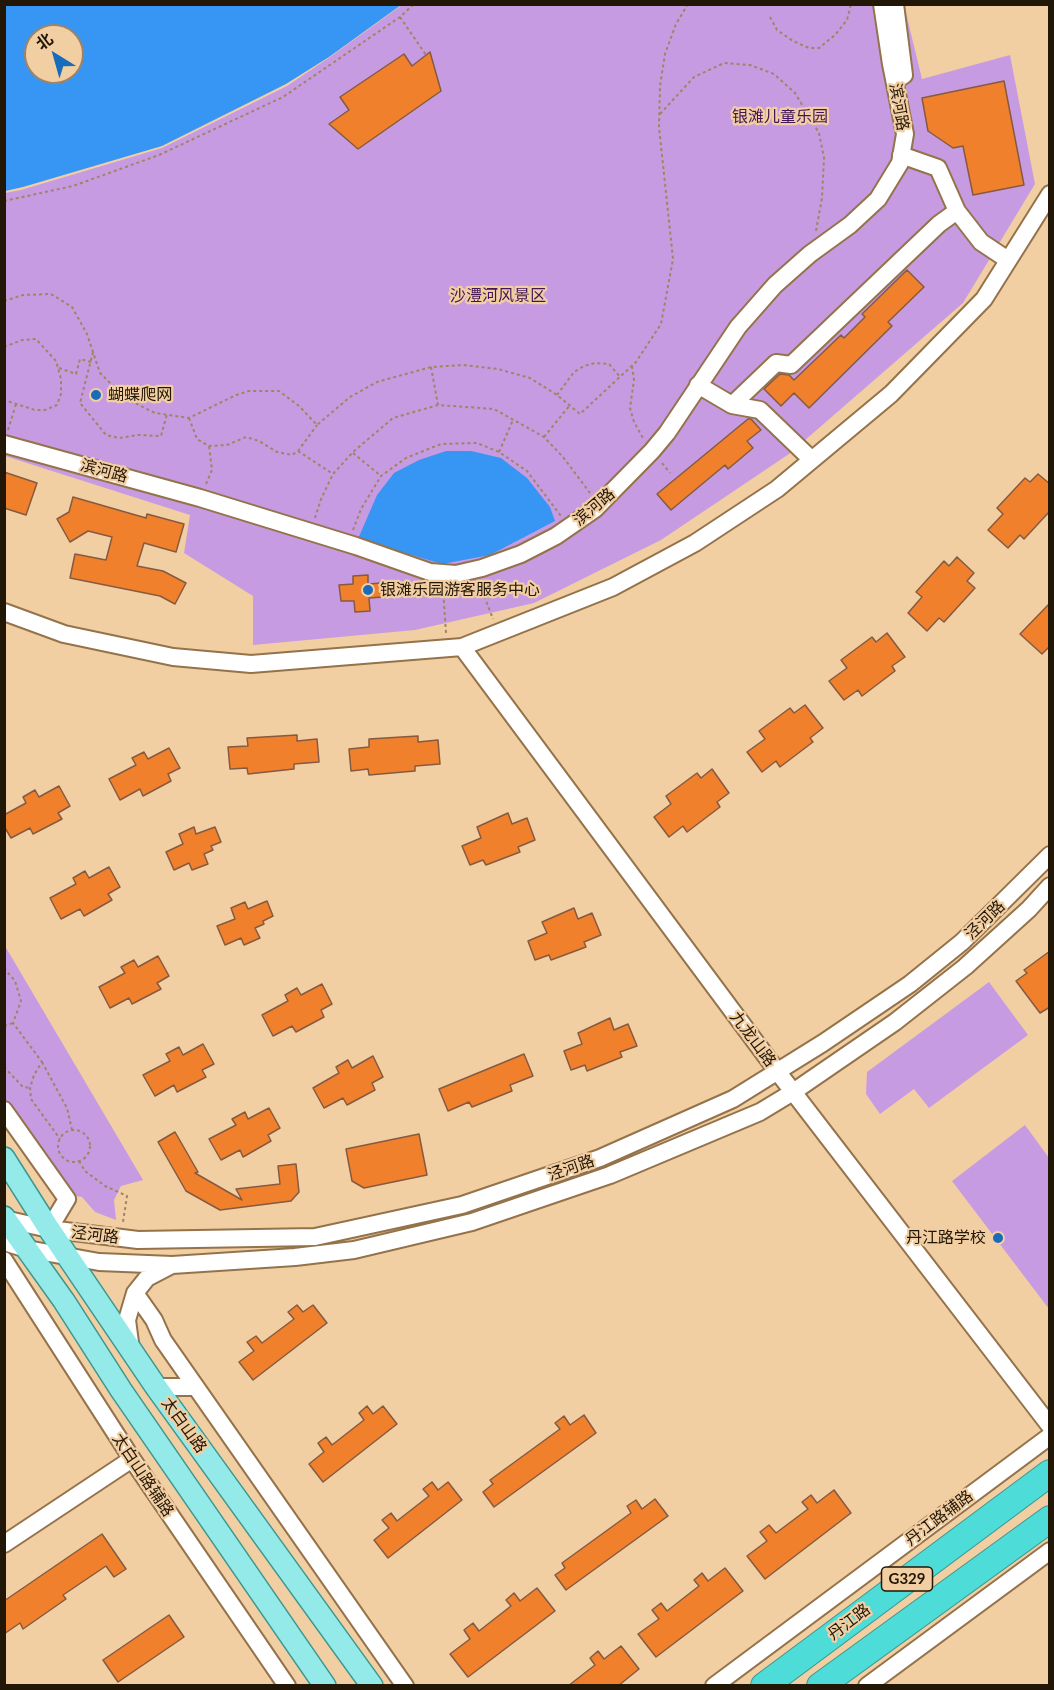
<!DOCTYPE html>
<html>
<head>
<meta charset="utf-8">
<style>
  body { margin:0 }
  #map { position:relative; width:1054px; height:1690px; overflow:hidden; background:#f2cea3; font-family:Lato,"Noto Sans SC",sans-serif }
  canvas { display:block }
  .frame { position:absolute; inset:0; border:6px solid #221606; pointer-events:none }
  .north { position:absolute; left:24px; top:24px; width:60px; height:60px; box-sizing:border-box; background:#f2cea3; border:2px solid #9f8464; border-radius:50%; rotate:323deg; font-size:16px; font-weight:700; line-height:24px; text-align:center; color:#221606 }
  .north::after { content:''; display:block; margin:auto; width:21px; height:27px; background:#196cba; clip-path:polygon(50% 0,100% 100%,50% 72%,0 100%) }
</style>
</head>
<body>
<div id="map">
<canvas width="1054" height="1690"></canvas>
<div class="frame"></div>
<div class="north">北</div>
</div>
<script>
const context = document.querySelector('canvas').getContext('2d');
context.lineJoin = 'round';
function fill(path, color) {
  context.fillStyle = color;
  context.fill(path, 'evenodd');
}
function poly(rows) {
  const path = new Path2D();
  for (const r of rows) {
    if (r.length === 3) {
      path.moveTo(r[0] + r[2], r[1]);
      path.arc(r[0], r[1], r[2], 0, 2 * Math.PI);
      continue;
    }
    path.moveTo(r[0], r[1]);
    for (let i = 2; i < r.length; i += 2) path.lineTo(r[i], r[i + 1]);
  }
  return path;
}
function stroke(path, color, width, dash) {
  context.strokeStyle = color;
  context.lineWidth = width;
  context.lineCap = dash ? 'butt' : 'round';
  context.setLineDash(dash || []);
  context.stroke(path);
}
function drawText(font, color, halo, rows, align = 'center') {
  context.font = font + ' Lato,"Noto Sans SC",sans-serif';
  context.lineWidth = 4.5;
  context.setLineDash([]);
  context.textBaseline = 'middle';
  context.strokeStyle = halo;
  context.fillStyle = color;
  for (const [text, x, y, turn = 0] of rows) {
    context.save();
    context.translate(x, y);
    context.rotate((+turn || 0) * Math.PI / 180);
    context.textAlign = isNaN(turn) ? turn : align;
    if (halo) context.strokeText(text, 0, 0);
    context.fillText(text, 0, 0);
    context.restore();
  }
}
const green = poly([
  [402,5,904,5,922,79,1010,55,1035,184,963,303,789,454,661,540,534,603,415,630,253,645,253,596,184,553,190,515,5,456,5,193,21,190,162,148,287,86,330,57],
  [5,946,143,1180,121,1186,114,1200,116,1220,95,1212,82,1197,71,1195,5,1105],
  [989,982,1028,1035,929,1108,914,1089,880,1114,866,1094,867,1072],
  [1025,1125,1049,1158,1049,1309,952,1181]
]);
const water = poly([
  [5,4,401,4,401,5,329,57,286,84,162,146,23,187,5,191],
  [36,36,72,36,72,72,36,72],
  [446,451,471,451,501,458,527,478,550,507,555,521,490,555,442,564,358,539,377,495,394,473,419,460]
]);
const building = poly([
  [430,52,441,91,358,149,329,124,349,110,340,97,404,54,412,66,430,52],
  [1004,81,1024,185,973,195,963,146,953,148,928,131,922,98,1004,81],
  [907,270,924,287,888,322,892,326,809,408,794,393,781,406,764,389,780,374,789,375,794,380,841,335,844,338,865,317,862,314,907,270],
  [748,419,751,419,761,430,747,441,753,448,728,469,725,465,671,510,657,494,748,419],
  [4,472,37,483,26,515,4,508,4,472],
  [1038,474,1050,484,1050,511,1024,539,1020,535,1008,548,988,530,1003,514,997,508,1025,478,1030,482,1038,474],
  [73,497,146,518,147,514,184,524,176,552,144,543,137,566,163,571,186,583,175,604,160,596,70,578,75,554,106,560,112,537,88,531,70,542,57,519,69,512,73,497],
  [957,557,974,573,967,581,975,588,944,622,939,618,927,631,908,613,922,597,916,592,944,561,949,566,957,557],
  [368,575,368,584,395,582,396,596,369,598,370,611,355,612,354,601,341,601,339,585,353,584,353,576,368,575],
  [1050,603,1050,646,1042,654,1020,634,1050,603],
  [887,633,905,657,892,666,895,671,862,696,858,690,844,700,829,681,847,668,841,660,872,637,876,642,887,633],
  [805,705,823,728,810,738,813,742,780,767,776,761,762,772,747,752,765,739,759,731,790,708,794,713,805,705],
  [297,735,297,741,317,739,319,762,294,764,294,769,248,774,247,768,230,769,228,747,248,746,247,738,297,735],
  [418,736,418,742,438,740,440,764,415,766,415,771,369,775,368,769,351,771,349,749,369,747,369,739,418,736],
  [169,748,180,768,168,774,171,781,143,796,140,789,120,800,109,779,136,765,132,758,144,752,148,759,169,748],
  [712,769,729,793,717,802,720,807,687,832,683,826,669,837,654,817,671,804,666,796,697,773,701,778,712,769],
  [59,786,70,806,58,813,62,819,33,834,30,828,11,838,4,826,4,815,26,803,23,797,35,790,39,797,59,786],
  [508,813,512,824,527,818,535,840,518,847,520,852,486,865,483,860,470,865,462,846,481,838,477,827,508,813],
  [194,827,196,834,215,827,221,842,211,846,213,850,204,854,208,864,192,870,189,863,174,870,166,852,183,844,179,834,194,827],
  [109,867,120,887,108,894,112,900,84,916,80,909,61,919,50,898,76,884,73,878,85,871,89,878,109,867],
  [267,901,273,916,263,921,264,924,255,928,260,938,244,945,241,938,225,945,217,926,235,919,231,908,245,902,248,909,267,901],
  [574,908,578,919,592,913,601,935,584,942,586,947,551,960,549,955,535,960,528,941,547,933,542,922,574,908],
  [1050,951,1050,1007,1040,1013,1016,981,1027,973,1024,970,1050,951],
  [158,956,169,976,157,983,161,989,132,1004,129,998,110,1008,99,987,125,973,121,967,134,960,138,967,158,956],
  [322,984,332,1004,321,1010,324,1017,296,1032,292,1026,273,1036,262,1015,288,1001,285,995,297,988,301,995,322,984],
  [610,1018,614,1030,628,1024,637,1046,620,1052,622,1057,587,1071,585,1065,571,1070,564,1051,582,1044,578,1033,610,1018],
  [203,1044,214,1064,202,1070,206,1077,177,1092,174,1085,155,1096,143,1075,170,1061,166,1054,179,1047,183,1055,203,1044],
  [524,1054,533,1076,510,1085,512,1091,472,1107,469,1102,448,1111,439,1089,524,1054],
  [373,1056,383,1077,372,1083,375,1090,347,1105,343,1098,324,1108,313,1088,339,1073,336,1067,348,1060,352,1068,373,1056],
  [269,1108,280,1128,268,1135,271,1141,243,1157,240,1150,221,1160,209,1139,236,1125,232,1119,245,1112,248,1119,269,1108],
  [175,1132,198,1172,195,1173,242,1200,236,1189,280,1184,278,1166,296,1164,299,1192,291,1201,220,1210,186,1191,158,1142,175,1132],
  [419,1134,427,1175,364,1188,352,1181,346,1149,419,1134],
  [297,1305,303,1312,313,1305,327,1323,253,1380,239,1362,254,1351,247,1342,256,1336,262,1343,294,1319,288,1312,297,1305],
  [367,1406,373,1414,383,1406,397,1424,323,1482,309,1464,324,1452,318,1443,326,1437,332,1445,364,1420,359,1413,367,1406],
  [584,1415,596,1433,494,1507,483,1492,493,1484,490,1480,560,1429,555,1423,564,1416,570,1425,584,1415],
  [432,1482,438,1490,448,1482,462,1500,388,1558,374,1540,389,1528,382,1520,391,1513,397,1521,429,1496,423,1489,432,1482],
  [834,1490,851,1513,765,1579,747,1556,767,1541,760,1532,769,1525,776,1533,808,1509,802,1502,811,1495,817,1503,834,1490],
  [655,1499,668,1516,566,1590,555,1575,565,1568,562,1563,631,1513,627,1506,636,1500,642,1509,655,1499],
  [102,1534,126,1569,114,1577,106,1566,63,1595,66,1599,23,1629,20,1623,4,1634,4,1601,102,1534],
  [725,1568,743,1591,656,1657,638,1634,659,1619,652,1610,661,1603,667,1611,699,1586,694,1580,702,1573,708,1581,725,1568],
  [537,1588,555,1611,468,1677,450,1654,470,1639,464,1630,473,1623,479,1631,511,1606,506,1600,514,1593,520,1601,537,1588],
  [169,1615,184,1637,118,1682,103,1660,169,1615],
  [621,1646,639,1669,618,1686,568,1686,595,1665,590,1658,598,1651,604,1659,621,1646]
]);
const path = poly([
  [400,17,426,55],
  [770,17,777,30,793,41,809,48,819,48,835,35,847,20,851,4],
  [660,114,694,77,724,63,750,65,774,74,795,93,819,133,824,158,822,198,816,231],
  [4,201,73,186,159,155,283,97,400,17,414,4],
  [4,301,23,295,51,294,72,307,87,334,100,373,125,398,155,413,189,418,236,395,249,391,279,391,299,406,317,425,350,397,377,382,431,367,463,365,498,369,530,378,557,395,580,414,636,362,661,324,673,259,659,127,660,86,665,54,676,24,688,4],
  [4,347,22,340,36,339,56,361,61,379,61,394,57,405,45,410,35,410,4,400],
  [93,352,80,403,106,435,119,438,138,435,161,436,167,414],
  [632,366,634,380,630,408,634,422,644,440],
  [431,367,438,405],
  [59,368,76,374,80,359,91,362],
  [557,395,574,372,584,366,595,363,609,364,620,377],
  [189,418,197,439,209,446,227,445,246,437,259,441,277,452,292,455,298,451,317,425],
  [8,430,16,404],
  [544,437,570,405],
  [298,451,333,474],
  [499,452,513,420],
  [353,453,381,476],
  [662,463,670,473],
  [206,484,212,470,209,446],
  [315,518,321,499,333,474,353,452,393,418,438,405,494,409,544,437,563,457,590,493],
  [353,530,361,509,381,476,406,458,441,444,477,443,499,452,527,471,561,516],
  [480,585,493,619],
  [443,588,446,633],
  [4,968,15,981,21,1001,13,1023,42,1062,34,1075,30,1088,31,1099,60,1139],
  [4,1026,13,1023],
  [42,1062,67,1108,72,1130],
  [4,1067,23,1087,30,1088],
  [74,1146,16],
  [79,1161,85,1171,105,1186,127,1196,123,1222]
]);
const minor = poly([
  [895,4,904,75,895,81],
  [901,155,938,168,957,211,981,242,1008,260],
  [698,385,732,405,760,410,812,460],
  [732,405,776,363,791,365,939,224,957,211],
  [4,444,200,498,356,546,430,572,456,574,482,568,521,554,556,536,595,509,652,451,667,433,738,327,775,285,810,254,850,225,878,199,900,163,905,134,891,64,882,4],
  [4,612,64,634,173,657,251,664,462,647,613,587,695,543,777,489,891,394,984,299,1050,194],
  [462,647,777,1071,1050,1426],
  [4,1110,67,1199,49,1229],
  [4,1219,49,1229,138,1240,315,1237,462,1205,600,1158,733,1099,823,1043,910,984,962,942,1050,855],
  [4,1242,27,1249,99,1262,172,1265,295,1257,354,1250,472,1222,610,1175,760,1112,793,1092,895,1022,965,967,1029,909,1050,886],
  [4,1260,132,1459,287,1686],
  [135,1293,154,1320,163,1340,405,1686],
  [131,1350,127,1320,135,1293,147,1278,170,1266],
  [156,1387,196,1387],
  [4,1544,132,1459],
  [714,1686,1050,1436],
  [867,1686,1050,1551]
]);
const major = poly([
  [4,1158,49,1229,156,1387,372,1686],
  [4,1217,64,1301,121,1390,325,1686]
]);
const highway = poly([
  [764,1686,1050,1473],
  [820,1686,1050,1519]
]);
const markers = [
  [96,395,6,"#196cba"],
  [368,590,6,"#196cba"],
  [998,1238,6,"#196cba"]
];
const shields = [
  [907,1579,51]
];
const shieldNames = [
  ["G329",907,1579]
];
const streetNames = [
  ["滨河路",899,107,80],
  ["滨河路",104,471,15],
  ["滨河路",594,507,-40],
  ["泾河路",985,920,-44],
  ["九龙山路",753,1039,53],
  ["泾河路",571,1168,-19],
  ["泾河路",95,1235,7],
  ["太白山路",184,1425,54],
  ["太白山路辅路",143,1475,56],
  ["丹江路辅路",939,1518,-37],
  ["丹江路",849,1622,-37]
];
const parkNames = [
  ["银滩儿童乐园",780,117],
  ["沙澧河风景区",498,296]
];
const poiNames = [
  ["蝴蝶爬网",108,395],
  ["银滩乐园游客服务中心",380,590],
  ["丹江路学校",986,1238,"right"]
];
fill(green, '#c79be2');
fill(water, '#3795f3');
fill(building, '#f1802c');
stroke(building, '#855a40', 1.5);
stroke(minor, '#94734b', 20);
stroke(major, '#3e978e', 24);
stroke(highway, '#3e978e', 28);
stroke(path, '#9f8564', 2, [3, 3]);
stroke(minor, '#fff', 16);
stroke(major, '#94eae8', 21);
stroke(highway, '#4ddcd8', 26);
for (const [x, y, r, color] of markers) {
  const dot = new Path2D();
  dot.arc(x, y, r, 0, 2 * Math.PI);
  context.fillStyle = color;
  context.fill(dot);
  stroke(dot, '#f2cea3', 2);
}
for (const [x, y, w] of shields) {
  const box = new Path2D();
  box.roundRect(x - w / 2, y - 12, w, 24, 4.5);
  context.fillStyle = '#f2cea3';
  context.fill(box);
  stroke(box, '#221606', 1.5);
}
drawText('bold 15px', '#221606', null, shieldNames);
drawText('16px', '#221606', '#f2cea3', streetNames);
drawText('16px', '#411557', '#f2cea3', parkNames);
drawText('16px', '#221606', '#f2cea3', poiNames, 'left');
</script>
</body>
</html>
